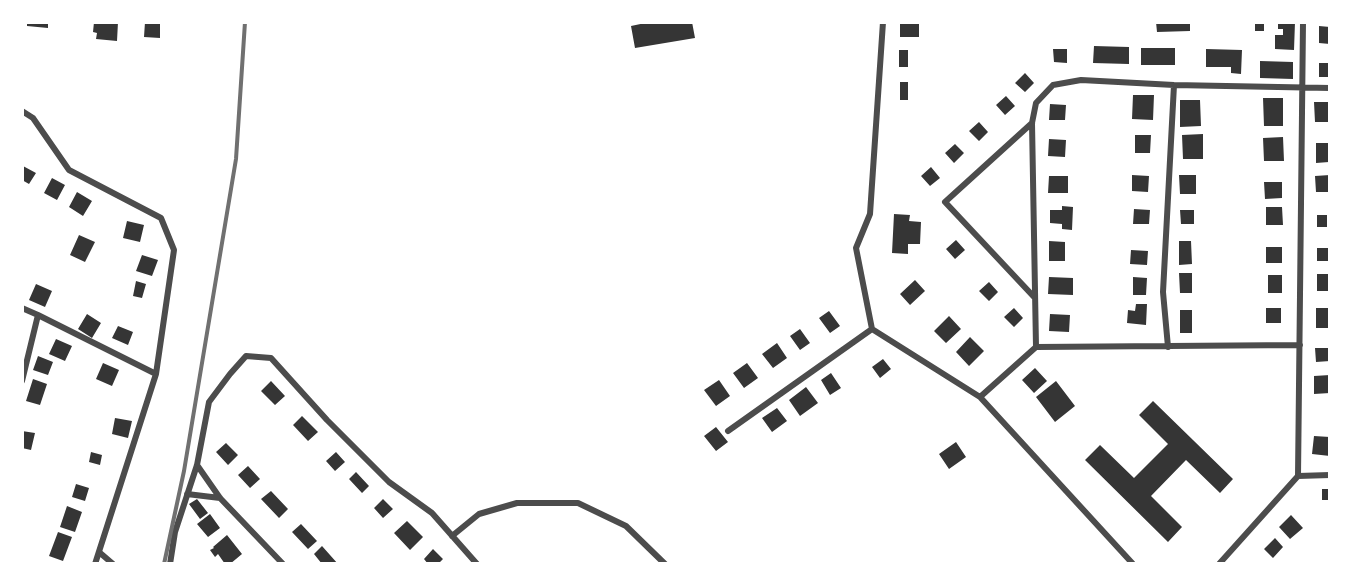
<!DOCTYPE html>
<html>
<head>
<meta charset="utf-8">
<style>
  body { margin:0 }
  #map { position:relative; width:1352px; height:586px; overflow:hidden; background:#fff; font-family:"Roboto Condensed",sans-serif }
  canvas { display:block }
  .frame { position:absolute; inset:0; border:24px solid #fff; pointer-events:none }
</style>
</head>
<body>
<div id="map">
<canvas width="1352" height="586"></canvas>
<div class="frame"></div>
</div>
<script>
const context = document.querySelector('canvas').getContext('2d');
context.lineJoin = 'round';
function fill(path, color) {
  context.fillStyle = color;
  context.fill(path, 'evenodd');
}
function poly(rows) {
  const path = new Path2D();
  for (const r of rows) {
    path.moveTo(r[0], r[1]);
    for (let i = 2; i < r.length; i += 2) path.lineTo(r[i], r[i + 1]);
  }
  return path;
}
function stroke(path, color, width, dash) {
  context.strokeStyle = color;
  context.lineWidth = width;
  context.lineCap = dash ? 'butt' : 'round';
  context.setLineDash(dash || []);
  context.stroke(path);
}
const building = poly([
  [27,22,48,22,48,28,27,26],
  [94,22,118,22,117,41,96,39,97,33,93,32],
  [145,22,160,22,160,38,144,37],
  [650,22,692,22,695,38,635,48,631,26],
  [900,22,919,22,919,37,900,37],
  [1156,22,1190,22,1190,31,1157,32],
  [1255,22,1264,22,1264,31,1255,31],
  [1278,22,1295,22,1294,50,1275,49,1275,35,1283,35,1283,29,1278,29],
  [1319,26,1330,27,1330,44,1319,43],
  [1094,46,1129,47,1129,64,1093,63],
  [1141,48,1175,48,1175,65,1141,65],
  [1053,49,1067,49,1067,63,1054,62],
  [1206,49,1242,50,1241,74,1231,73,1231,67,1206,67],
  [899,50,908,50,908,67,899,67],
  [1260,61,1293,62,1293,79,1260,78],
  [1319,63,1330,63,1330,77,1319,77],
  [1025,73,1034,83,1025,92,1015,83],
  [900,82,908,82,908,100,900,100],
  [1133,95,1154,95,1153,120,1132,119],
  [1006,96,1015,106,1005,115,996,105],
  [1263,98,1283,98,1283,126,1264,126],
  [1180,100,1200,100,1201,126,1180,127],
  [1314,102,1330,102,1330,122,1315,122],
  [1050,104,1066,105,1065,120,1049,120],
  [979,122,988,132,979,141,969,131],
  [1203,134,1203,159,1183,159,1182,135],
  [1135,135,1151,135,1150,153,1135,153],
  [1283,137,1284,161,1264,161,1263,138],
  [1049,139,1066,140,1065,157,1048,156],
  [1316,143,1329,143,1329,162,1316,163],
  [955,144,964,153,954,163,945,153],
  [23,166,36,173,29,184,22,180],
  [931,167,940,178,930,186,921,176],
  [1132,175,1149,176,1148,192,1132,191],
  [1179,175,1196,175,1196,194,1180,194],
  [1330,175,1330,192,1316,192,1315,176],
  [1049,176,1068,176,1068,193,1048,193],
  [52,178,65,185,57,200,44,193],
  [1264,182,1282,182,1282,198,1265,199],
  [77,192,92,201,83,216,69,207],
  [1062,206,1073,207,1072,230,1062,229,1062,224,1050,223,1050,210,1062,210],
  [1266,207,1282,207,1283,225,1266,225],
  [1134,209,1150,210,1149,224,1133,224],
  [1180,210,1194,210,1194,224,1181,224],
  [894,214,910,215,909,221,921,222,920,244,908,244,908,254,892,253],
  [1317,215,1327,215,1327,227,1317,227],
  [127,221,144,225,140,242,123,238],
  [79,235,95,242,85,262,70,255],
  [956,240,965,250,955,259,946,249],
  [1049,241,1065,242,1065,261,1049,261],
  [1179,241,1191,241,1192,264,1179,265],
  [1266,247,1282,247,1282,263,1266,263],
  [1317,248,1328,248,1328,261,1317,261],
  [1131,250,1148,251,1147,265,1130,264],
  [142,255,158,260,152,276,136,271],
  [1179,273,1192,273,1192,293,1180,293],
  [1317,274,1330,274,1330,291,1317,291],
  [1268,275,1282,275,1282,293,1268,293],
  [1049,277,1073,278,1073,295,1048,294],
  [1133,277,1147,278,1146,295,1133,295],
  [915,280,925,291,910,305,900,294],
  [136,281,146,284,142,298,133,296],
  [989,282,998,292,989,301,979,291],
  [36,284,52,291,45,307,29,300],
  [1136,304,1147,304,1146,325,1127,323,1128,310,1135,311],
  [1014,308,1023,318,1014,327,1004,317],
  [1266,308,1281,308,1281,323,1266,323],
  [1316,308,1330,308,1330,328,1316,328],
  [1180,310,1192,310,1192,333,1180,333],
  [829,311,840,326,830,333,819,318],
  [87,314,101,323,92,338,78,329],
  [1050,314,1070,315,1069,332,1049,331],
  [949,316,961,329,946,343,934,331],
  [118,326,133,332,128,345,112,338],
  [800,329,810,343,800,350,790,336],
  [970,337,984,351,969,366,956,352],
  [56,339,72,346,65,361,49,354],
  [777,343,787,358,773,368,762,354],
  [1315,348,1330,348,1330,361,1316,362],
  [38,356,53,362,48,375,33,370],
  [883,359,891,369,880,378,872,367],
  [103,363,119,370,112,386,96,379],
  [747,363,758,378,744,388,733,373],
  [1035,368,1047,381,1034,393,1022,380],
  [831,373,841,388,830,395,821,380],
  [1330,375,1330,393,1314,394,1314,376],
  [33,379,47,384,40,405,26,401],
  [719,380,730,396,716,406,704,390],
  [271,381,285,396,275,405,261,391],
  [1056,381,1075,406,1055,422,1036,397],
  [806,387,818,403,800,416,789,400],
  [1153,401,1233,479,1220,493,1186,460,1151,496,1182,527,1168,542,1085,460,1100,445,1134,478,1168,444,1139,415],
  [777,408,787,421,772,432,762,418],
  [302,416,318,432,308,441,293,425],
  [115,418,132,421,128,438,112,434],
  [716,427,728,442,716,451,704,436],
  [22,431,35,433,31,450,22,448],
  [1314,436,1330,437,1330,456,1312,454],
  [956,442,966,457,949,469,939,454],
  [226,443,238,455,228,465,216,452],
  [91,452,102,455,100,465,89,462],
  [336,452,345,462,335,471,326,461],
  [248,466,260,479,250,488,238,475],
  [356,472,369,486,362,493,349,479],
  [76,484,89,488,85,501,72,497],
  [1322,489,1330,489,1330,500,1322,500],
  [271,491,288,509,279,518,261,499],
  [197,499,208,513,200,519,189,504],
  [383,499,393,509,383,518,374,508],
  [67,506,82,512,75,532,60,527],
  [210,514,220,528,208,537,197,524],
  [1291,515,1303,528,1290,539,1279,527],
  [407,521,423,537,410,550,394,533],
  [301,524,317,541,308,549,292,532],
  [58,532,72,537,63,561,49,556],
  [227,535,242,554,230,564,225,564,218,554,215,557,210,550,214,548,213,547],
  [1275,538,1283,547,1273,558,1264,549],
  [322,546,338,564,322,564,314,554],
  [433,549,443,559,438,564,428,564,424,559]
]);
const minor = poly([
  [883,22,870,214,856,248,872,329,980,397,1133,564],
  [22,111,33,118,69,170,161,218,174,250,156,374,95,564],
  [1032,123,945,202,1035,298],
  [22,308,38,315],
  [1036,347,1032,123,1036,103,1053,85,1081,80,1174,85,1330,88],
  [1168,347,1163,292,1174,85],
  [22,381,38,315,156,374],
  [980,397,1036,347,1300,345],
  [728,431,872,329],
  [197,465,220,498,283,564],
  [1298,476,1330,475],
  [187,494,220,498],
  [452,536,479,514,517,503,578,503,626,526,665,564],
  [99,552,113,564],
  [170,564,175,532,197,465,209,402,230,374,246,356,271,358,327,420,389,482,432,513,477,564],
  [1219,564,1298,476,1303,22]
]);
const rail = poly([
  [164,564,184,471,236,159,245,22]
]);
fill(building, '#353535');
stroke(minor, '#4c4c4c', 6);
stroke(rail, '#707070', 4);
</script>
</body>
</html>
